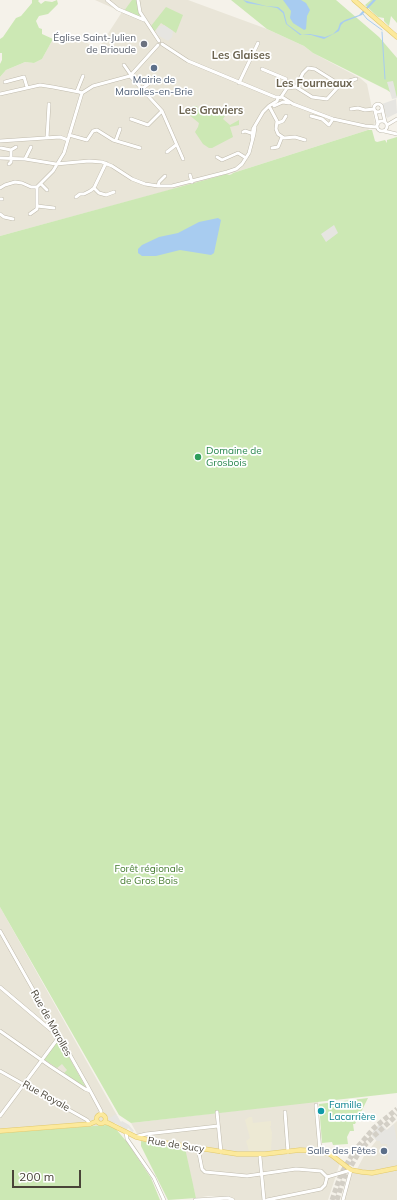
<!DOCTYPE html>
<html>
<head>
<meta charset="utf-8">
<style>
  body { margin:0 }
  #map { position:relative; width:397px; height:1200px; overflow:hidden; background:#f5f2ea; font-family:Mulish,sans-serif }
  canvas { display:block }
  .scale { position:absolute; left:12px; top:1170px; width:69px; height:18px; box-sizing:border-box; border:2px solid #494438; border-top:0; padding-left:5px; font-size:12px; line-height:14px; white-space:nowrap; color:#494438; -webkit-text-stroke:3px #fff; paint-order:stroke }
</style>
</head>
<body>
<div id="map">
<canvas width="397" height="1200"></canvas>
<div class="scale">200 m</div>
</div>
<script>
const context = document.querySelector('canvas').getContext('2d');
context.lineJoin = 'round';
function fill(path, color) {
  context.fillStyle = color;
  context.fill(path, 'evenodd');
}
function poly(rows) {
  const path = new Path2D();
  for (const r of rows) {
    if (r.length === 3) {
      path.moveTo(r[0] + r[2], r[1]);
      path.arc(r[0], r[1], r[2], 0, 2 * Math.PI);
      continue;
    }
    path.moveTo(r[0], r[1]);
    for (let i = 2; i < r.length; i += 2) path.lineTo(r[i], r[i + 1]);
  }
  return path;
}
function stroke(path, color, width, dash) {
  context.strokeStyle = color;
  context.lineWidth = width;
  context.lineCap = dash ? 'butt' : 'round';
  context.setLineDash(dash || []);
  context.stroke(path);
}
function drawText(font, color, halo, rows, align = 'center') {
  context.font = font + ' Mulish,sans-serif';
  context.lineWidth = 3.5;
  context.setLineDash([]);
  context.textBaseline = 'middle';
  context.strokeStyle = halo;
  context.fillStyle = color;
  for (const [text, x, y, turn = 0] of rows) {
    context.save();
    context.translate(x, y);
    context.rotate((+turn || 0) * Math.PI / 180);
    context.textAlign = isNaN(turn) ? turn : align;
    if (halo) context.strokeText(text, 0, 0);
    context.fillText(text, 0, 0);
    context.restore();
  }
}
const residential = poly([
  [95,0,188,0,267,29,304,46,313,53,360,78,367,84,375,123,368,130,233,173,0,236,0,77,6,70,18,65,25,62,34,63,42,59,53,39,76,37,98,49,122,12],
  [0,907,119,1119,112,1126,107,1125,0,1133],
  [318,1101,322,1150,341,1160,328,1200,235,1200,228,1197,208,1196,196,1198,193,1186,149,1143,141,1141,131,1123],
  [397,1121,397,1200,341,1200,352,1168,357,1169,364,1156,380,1136]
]);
const education = poly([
  [249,1117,252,1117,253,1123,271,1121,271,1126,270,1126,272,1133,271,1150,249,1151,246,1141,250,1138,245,1120]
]);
const green = poly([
  [32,0,39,0,38,1,41,4,45,1,52,2,57,0,58,4,48,14,39,16,36,21,39,28,42,29,42,34,53,39,42,59,34,63,25,62,18,65,6,70,0,77,0,64,2,60,2,53,0,53,0,39,3,37,16,18,21,16,32,3],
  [132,0,137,0,137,6,140,17,124,11],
  [231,0,336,0,379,37,397,58,397,97,387,90,313,53,304,46,267,29],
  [371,0,397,0,397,23,391,16,389,26,384,21,384,18,378,17,365,5],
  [166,7,183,15,176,33,161,23,154,32,151,26],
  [194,106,197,106,198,109,204,109,214,115,217,113,225,116,223,119,230,125,239,120,239,125,230,127,233,137,212,148,209,148,203,144,195,132,198,127,199,123,188,114],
  [368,130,372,130,375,141,377,142,385,140,387,143,387,140,397,137,397,1093,131,1123,119,1115,0,907,0,236,227,174,229,175,232,174,233,173],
  [58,1041,60,1041,85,1086,84,1087,64,1073,67,1070,62,1064,57,1068,45,1060,44,1059],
  [368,1098,355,1124,353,1124,354,1131,350,1131,347,1137,348,1144,333,1145,332,1142,322,1143,319,1104],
  [107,1125,115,1128,127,1142,151,1178,160,1200,0,1200,0,1133],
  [141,1141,185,1148,196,1198,168,1200,141,1146]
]);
const parking = poly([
  [164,25,173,31,172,37,168,41,156,34,157,32,156,31,159,26,162,26],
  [393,81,397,98,392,99,387,82],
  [396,99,397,113,387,118,382,104],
  [334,225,338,233,326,242,321,234],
  [116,1114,121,1122,122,1121,129,1125,134,1131,132,1132,128,1128,127,1130,108,1119],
  [380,1123,387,1130,394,1124,397,1143,397,1160,388,1160,387,1144,381,1144,380,1141,377,1141,372,1136,373,1131]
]);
const water = poly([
  [243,0,266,6,278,7,284,12,287,24,302,35,310,34,325,37,333,34,338,29,340,23,345,20,359,15,373,0,376,0,362,15,344,22,341,25,339,31,324,39,311,35,300,35,286,24,283,13,277,8,247,3],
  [283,0,301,0,306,3,310,10,307,16,306,29,304,30,301,28,293,23,290,18,291,11],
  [218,218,221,220,214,253,211,255,180,250,156,256,142,256,138,253,138,249,142,245,159,237,178,233,199,222]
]);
const stream = poly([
  [363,14,367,19,382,30],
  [382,32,385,79]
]);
const highwayTunnel = poly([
  [332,1200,341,1174,355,1150,374,1128,397,1109],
  [337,1200,344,1178,361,1149,374,1136,397,1115]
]);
const minor = poly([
  [107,0,118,9,144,20],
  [138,0,140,12,159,41],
  [162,44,188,61,275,97,279,97],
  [124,65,131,75],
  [308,68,315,69,339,84,338,87,327,99,312,97,296,87,303,73,308,68],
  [262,69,286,79,284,83,287,88],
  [130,76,162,111,183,159],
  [5,82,24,77,27,87],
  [239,83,258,43],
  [339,84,356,79],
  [142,89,152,81],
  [77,91,83,76],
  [82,93,93,86,130,76,158,45],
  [0,94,40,85,53,87,79,92,82,93],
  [281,97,287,88,296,87],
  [277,101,278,98,282,97,293,104,333,119,365,126,377,127],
  [378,108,4],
  [269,106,277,121,276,129,278,134,284,138,295,137,305,140],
  [274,106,283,102,289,103],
  [382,108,385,122],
  [351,109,358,108,365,110,374,109],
  [375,111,378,124],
  [311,116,322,119,329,125,333,119],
  [131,119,148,125,162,111],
  [382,126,5],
  [278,123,283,121,286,116],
  [387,125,397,119],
  [384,131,397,134],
  [243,132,245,131,254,134],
  [69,135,87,140,93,131,97,130,113,140,140,148],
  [47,138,49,104],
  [252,138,253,129,263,112,269,106,277,101],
  [116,140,120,129],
  [0,141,60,137,68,140],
  [1,148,11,150,16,147],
  [272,148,278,147,282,137],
  [167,152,176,145],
  [217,157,222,160,238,153,246,158],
  [0,158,25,159,56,164,89,161,102,162,112,166,132,179,145,184,158,186,172,186,227,172,236,169,242,164,249,153,254,134,255,127],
  [25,159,31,147],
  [9,164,11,162,11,150],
  [190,175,192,182],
  [41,184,47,190],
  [158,186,159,182,165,176],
  [37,187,53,171,64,153,82,93],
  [0,188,5,185,15,182,22,183,31,187,37,187],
  [94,188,99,193,106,195,114,192],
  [76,197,80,194,84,194,90,191,94,188,106,163],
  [0,199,2,199],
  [37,206,54,208],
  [0,214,4,217,13,219],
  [30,214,37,209,37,187],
  [0,931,87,1085,101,1111,101,1114],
  [0,987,51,1030,55,1029],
  [0,1031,50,1066,85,1089,90,1091],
  [0,1071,87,1120,90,1124],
  [316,1105,320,1151],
  [217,1112,221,1152],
  [285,1112,288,1152],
  [0,1116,59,1037],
  [126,1132,127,1139,154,1178,164,1200],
  [136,1137,138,1136,146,1134,218,1126],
  [198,1148,202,1169,205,1172,247,1176,296,1169,321,1171,327,1177],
  [260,1157,264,1200],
  [327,1177,351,1170,343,1200],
  [195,1200,228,1198,233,1200],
  [267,1200,321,1189,325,1185,327,1177]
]);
const major = poly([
  [354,0,397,37],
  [101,1119,4.5],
  [104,1122,108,1123,136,1137,153,1141,237,1154,265,1154,300,1150,320,1151,330,1154,351,1170,362,1172,372,1173,397,1168],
  [0,1131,90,1124,97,1121]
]);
const markers = [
  [144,44,4,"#6b7280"],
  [154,68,4,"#5c6f8a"],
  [198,457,4,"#2e9e5b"],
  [321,1111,4,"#0f9aa8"],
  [384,1151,4,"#5c6f8a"]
];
const worshipNames = [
  ["Église Saint-Julien",136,38],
  ["de Brioude",136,50]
];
const serviceNames = [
  ["Mairie de",154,80],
  ["Marolles-en-Brie",154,92],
  ["Salle des Fêtes",376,1151,"right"]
];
const leisureNames = [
  ["Domaine de",206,451],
  ["Grosbois",206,463]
];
const parkNames = [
  ["Forêt régionale",149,869],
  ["de Gros Bois",149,881]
];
const streetNames = [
  ["Rue de Marolles",51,1023,61],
  ["Rue Royale",46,1096,29],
  ["Rue de Sucy",176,1145,9]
];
const cultureNames = [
  ["Famille",329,1105],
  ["Lacarrière",329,1117]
];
const neighbourhoodNames = [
  ["Les Glaises",241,56],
  ["Les Fourneaux",314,84],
  ["Les Graviers",211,111]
];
fill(residential, '#e9e5d8');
fill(education, '#ede9d4');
fill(green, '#cce8b4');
fill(parking, '#e6e5e1');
fill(water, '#a8ccf0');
stroke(stream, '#a8ccf0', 1);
stroke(highwayTunnel, '#d3cfc6', 5, [5, 2.5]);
stroke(minor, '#c0bbad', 4);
stroke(major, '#e2c96b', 5);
stroke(minor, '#fff', 3);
stroke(major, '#fce99c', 4);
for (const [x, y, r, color] of markers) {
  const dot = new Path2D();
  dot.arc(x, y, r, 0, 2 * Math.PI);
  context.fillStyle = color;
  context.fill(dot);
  stroke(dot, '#fff', 1.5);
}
drawText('10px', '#5b616d', '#fff', worshipNames, 'right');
drawText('10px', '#4e5e75', '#fff', serviceNames);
drawText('10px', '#27864d', '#fff', leisureNames, 'left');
drawText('10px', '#427a2c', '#fff', parkNames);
drawText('10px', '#494438', '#fff', streetNames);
drawText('10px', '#0d838f', '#fff', cultureNames, 'left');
drawText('bold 11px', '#6b634f', '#fff', neighbourhoodNames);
</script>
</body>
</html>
